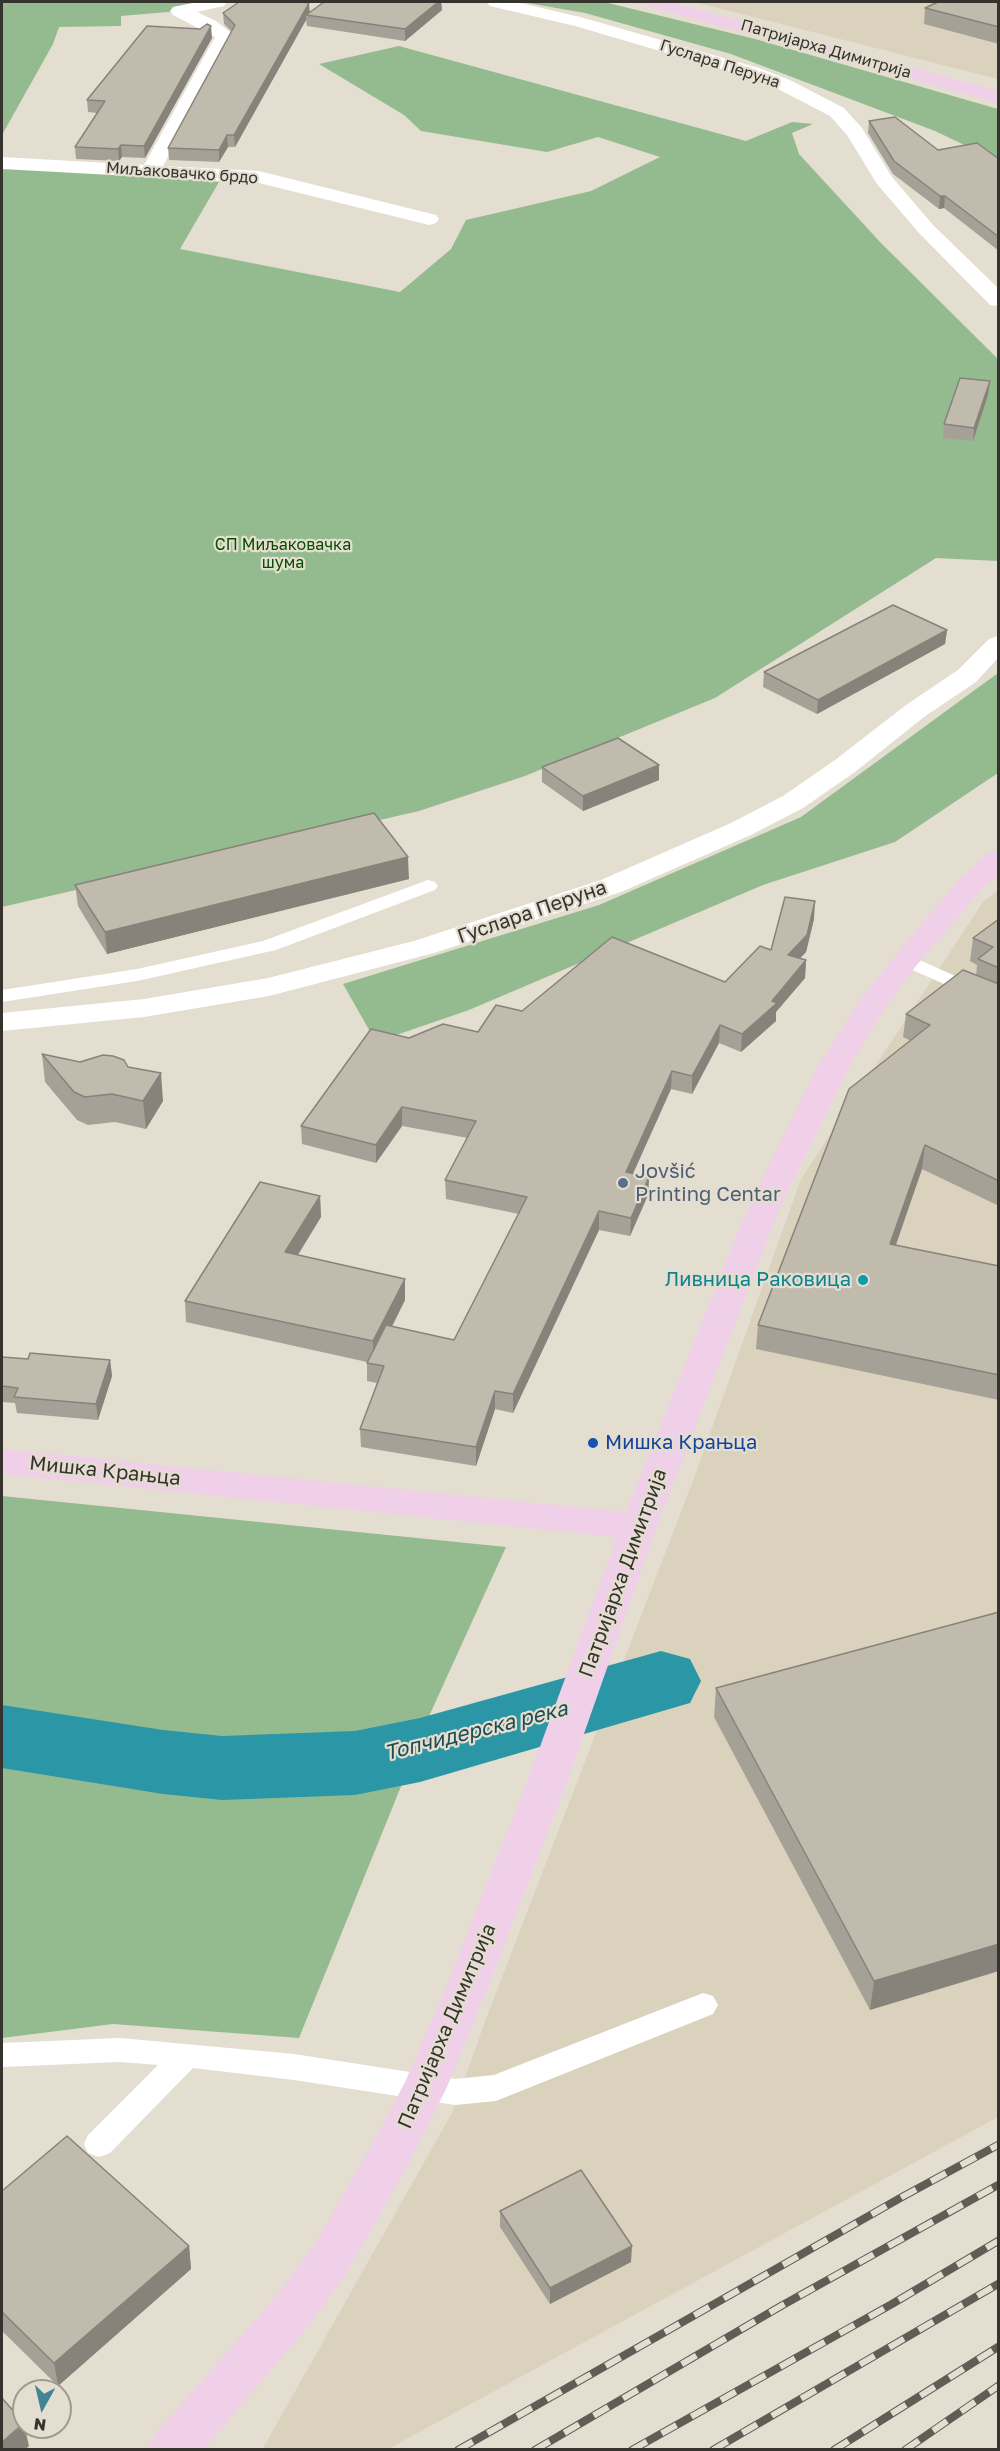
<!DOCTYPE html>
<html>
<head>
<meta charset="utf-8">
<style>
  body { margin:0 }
  #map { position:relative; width:1000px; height:2451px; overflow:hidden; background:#e4ded0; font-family:"Golos Text",sans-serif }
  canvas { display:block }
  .frame { position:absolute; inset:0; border:3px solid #36332e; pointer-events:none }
  .north { position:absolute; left:12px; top:2379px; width:60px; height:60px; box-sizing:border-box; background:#e4ded0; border:2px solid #9e9a8f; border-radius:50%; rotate:188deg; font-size:16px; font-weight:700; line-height:24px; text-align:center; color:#36332e }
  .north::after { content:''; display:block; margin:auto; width:21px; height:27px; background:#418594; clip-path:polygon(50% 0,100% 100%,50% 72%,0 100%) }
</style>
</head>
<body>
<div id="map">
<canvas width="1000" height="2451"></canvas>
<div class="frame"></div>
<div class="north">N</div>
</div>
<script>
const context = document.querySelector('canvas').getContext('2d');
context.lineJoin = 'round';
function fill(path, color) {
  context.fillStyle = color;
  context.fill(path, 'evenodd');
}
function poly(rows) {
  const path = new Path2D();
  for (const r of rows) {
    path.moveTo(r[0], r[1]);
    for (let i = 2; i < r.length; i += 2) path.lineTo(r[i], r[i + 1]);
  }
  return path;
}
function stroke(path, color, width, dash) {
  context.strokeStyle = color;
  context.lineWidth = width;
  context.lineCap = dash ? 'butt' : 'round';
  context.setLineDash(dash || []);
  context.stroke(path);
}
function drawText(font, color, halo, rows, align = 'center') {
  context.font = font + ' "Golos Text",sans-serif';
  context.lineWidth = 4.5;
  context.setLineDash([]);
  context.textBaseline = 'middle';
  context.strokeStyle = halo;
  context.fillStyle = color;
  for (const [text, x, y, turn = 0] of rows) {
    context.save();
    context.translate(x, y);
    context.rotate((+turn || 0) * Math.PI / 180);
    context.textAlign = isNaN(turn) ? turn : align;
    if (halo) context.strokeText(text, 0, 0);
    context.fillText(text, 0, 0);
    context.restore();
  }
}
const built = poly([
  [694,2,998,2,998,79],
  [998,890,998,2117,388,2449,262,2450,453,2111,486,2019,694,1478,801,1179,983,902]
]);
const green = poly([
  [2,2,205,2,179,11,121,16,121,26,59,27,53,44,2,135],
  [522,2,604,2,755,39,998,109,998,161,935,131,731,54,585,13],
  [399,46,746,141,792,122,813,124,792,133,799,154,881,243,998,359,998,561,936,558,715,698,525,776,419,811,2,907,2,161,219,182,180,249,400,292,451,249,466,220,591,191,660,157,598,137,547,152,421,131,404,115,319,64],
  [998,673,998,773,895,842,763,885,469,1010,376,1042,343,984,599,905,801,817],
  [2,1496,506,1547,420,1736,353,1750,279,1757,220,1757,2,1725],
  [2,1747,156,1771,289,1779,406,1774,299,2038,113,2024,2,2038]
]);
const river = poly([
  [661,1651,690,1659,701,1681,690,1703,420,1782,355,1795,222,1800,163,1794,2,1768,2,1705,163,1730,222,1736,355,1731,420,1718,661,1651]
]);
const lane = poly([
  [428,880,435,882,438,886,435,890,276,950,137,981,2,1002,2,990,137,969,263,941,428,880],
  [906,954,998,995,998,1008,899,964,896,960,899,956,906,954],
  [703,1993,713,1996,718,2005,713,2014,496,2101,455,2105,294,2080,193,2068,110,2153,99,2157,88,2153,84,2144,88,2135,158,2065,120,2062,2,2067,2,2043,120,2038,294,2054,455,2079,494,2075,703,1993]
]);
const street = poly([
  [197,2,227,2,224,6,197,12,216,21,234,35,163,166,259,171,436,215,439,219,436,223,429,225,259,183,2,169,2,157,144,165,215,37,173,15,170,11,173,7,197,2],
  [487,2,516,2,580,17,759,68,790,80,844,108,862,128,892,177,933,225,998,288,998,306,990,305,919,233,877,184,847,135,830,116,776,88,745,76,575,26,490,6,487,2],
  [998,636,998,658,976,682,924,717,855,772,803,808,751,835,621,892,434,953,269,996,144,1017,2,1031,2,1013,144,999,268,978,414,941,601,880,731,823,783,796,835,760,906,705,958,670,989,639,998,636]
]);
const secondary = poly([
  [644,2,671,2,998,91,998,103,647,6,644,2],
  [998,850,998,874,981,890,916,966,885,1008,849,1068,778,1212,657,1526,567,1782,489,1985,447,2087,407,2167,347,2272,311,2323,203,2450,148,2450,155,2434,279,2293,315,2244,375,2139,405,2082,447,1985,527,1782,617,1537,2,1474,2,1449,626,1512,746,1212,817,1068,857,1005,896,954,961,878,988,853,998,850]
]);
const rail = poly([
  [458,2450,902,2197,998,2145],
  [535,2450,781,2306,998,2185],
  [632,2450,892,2304,998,2241],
  [713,2450,998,2284],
  [834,2450,998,2347],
  [905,2450,998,2386]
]);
const wall = poly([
  [324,2,441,2,442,10,405,41,307,26,306,20,235,147,228,147,219,162,169,160,168,148,232,32,224,24,223,13,310,12],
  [999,2,999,44,924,24,925,8],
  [212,38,145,158,122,157,119,161,76,159,75,147,97,113,88,112,87,100],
  [869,121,938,150,999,159,999,251,944,208,939,209,893,174,868,133],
  [988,395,973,441,943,438,944,424],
  [947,630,945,644,817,714,763,687,764,672],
  [542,767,659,780,583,811,542,782],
  [409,879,107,954,78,906,75,885],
  [814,919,806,952,800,958,806,960,805,978,776,1012,776,1021,741,1052,719,1043,692,1094,671,1089,633,1174,649,1177,648,1195,630,1236,599,1230,513,1413,495,1409,476,1466,361,1447,360,1429,377,1383,367,1381,367,1362,186,1322,185,1301,320,1196,321,1217,298,1255,405,1279,405,1300,392,1327,454,1340,519,1214,446,1199,445,1180,468,1138,402,1126,376,1163,302,1144,301,1126,409,1038,478,1032,522,1011,725,982],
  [999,919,999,1206,922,1169,895,1245,999,1266,999,1400,756,1349,758,1325,911,1041,903,1037,906,1014,976,976,977,965,970,961,973,938],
  [42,1054,80,1062,128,1067,163,1101,146,1129,115,1122,88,1125,77,1120,45,1082],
  [2,1357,28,1359,110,1360,112,1376,98,1420,17,1413,15,1403,2,1402],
  [999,1612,870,2010,714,1717,716,1688],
  [2,2191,189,2246,191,2269,58,2386,2,2331],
  [500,2211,631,2262,550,2304,500,2227]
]);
const shadedWall = poly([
  [438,2,441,2,442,10,405,41,405,29],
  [309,3,310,14,306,15,306,20,235,147,234,135],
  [211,26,212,38,145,158,144,146],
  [227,135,228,147,219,162,219,150],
  [121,145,122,157,119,161,118,149],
  [940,196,945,196,944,208,939,209],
  [990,381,988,395,973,441,974,428],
  [947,630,945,644,817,714,818,700],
  [659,765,659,780,583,811,583,796],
  [408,857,409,879,107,954,105,932],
  [815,901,814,919,806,952,787,972,788,955],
  [806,960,805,978,776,1012,776,1021,741,1052,742,1034],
  [720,1025,719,1043,692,1094,692,1076],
  [672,1071,671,1089,625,1191,626,1172],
  [161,1073,163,1101,146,1129,143,1101],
  [402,1107,402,1126,376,1163,376,1145],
  [925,1145,922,1169,888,1268,890,1244],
  [649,1177,648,1195,630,1236,631,1218],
  [320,1196,321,1217,286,1274,285,1252],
  [599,1211,599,1230,513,1413,513,1394],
  [405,1279,405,1300,373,1363,373,1341],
  [110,1360,112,1376,98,1420,96,1404],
  [495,1391,495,1409,476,1466,476,1447],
  [999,1944,999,1971,870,2010,874,1981],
  [189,2246,191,2269,58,2386,54,2363],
  [632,2246,631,2262,550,2304,550,2288],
  [24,2424,29,2446,25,2450,2,2450,2,2442]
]);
const building = poly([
  [239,2,302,2,309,3,234,135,227,135,219,150,168,148,235,25,223,13,239,2],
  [324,2,438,2,405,29,306,15,324,2],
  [938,2,999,2,999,27,925,8,938,2],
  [207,24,211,26,144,146,121,145,118,149,75,147,105,101,87,100,147,26,200,29,207,24],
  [895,117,938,150,977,143,999,159,999,237,945,196,940,196,894,161,869,121,895,117],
  [960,378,990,381,974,428,944,424,960,378],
  [893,605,947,630,818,700,764,672,893,605],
  [618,738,659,765,583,796,542,767,618,738],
  [374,813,408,857,105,932,75,885,374,813],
  [785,897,815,901,807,935,788,955,806,960,772,1001,777,1003,742,1034,720,1025,692,1076,672,1071,626,1172,649,1177,631,1218,599,1211,513,1394,495,1391,476,1447,360,1429,384,1366,367,1363,386,1325,454,1340,527,1197,445,1180,476,1121,402,1107,376,1145,301,1126,371,1029,409,1038,443,1024,478,1032,496,1005,522,1011,612,937,725,982,760,946,771,950,785,897],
  [999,919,999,968,978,959,993,947,973,938,999,919],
  [963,970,999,984,999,1181,925,1145,890,1244,999,1266,999,1375,758,1325,849,1089,930,1025,906,1014,963,970],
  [42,1054,80,1062,103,1055,113,1056,124,1060,128,1067,161,1073,143,1101,112,1094,85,1097,74,1092,42,1054],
  [260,1182,320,1196,285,1252,405,1279,373,1341,185,1301,260,1182],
  [30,1353,110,1360,96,1404,14,1397,18,1388,2,1386,2,1357,28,1359,30,1353],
  [999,1612,999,1944,874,1981,716,1688,999,1612],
  [67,2136,189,2246,54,2363,2,2312,2,2191,67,2136],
  [581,2170,632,2246,550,2288,500,2211,581,2170],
  [2,2398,24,2423,2,2442,2,2398]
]);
const markers = [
  [623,1183,6,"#5c6f8a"],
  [863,1280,6,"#0f9aa8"],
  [593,1443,6,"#1a4fb4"]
];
const farStreetnames = [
  ["Патријарха Димитрија",826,49,16],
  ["Гуслара Перуна",720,64,18],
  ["Миљаковачко брдо",182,173,4]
];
const farParknames = [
  ["СП Миљаковачка",283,545],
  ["шума",283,563]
];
const streetNames = [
  ["Гуслара Перуна",532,912,-19],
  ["Мишка Крањца",105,1471,6],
  ["Патријарха Димитрија",623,1573,-70],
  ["Патријарха Димитрија",447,2026,-67]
];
const serviceNames = [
  ["Jovšić",635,1172],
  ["Printing Centar",635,1195]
];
const cultureNames = [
  ["Ливница Раковица",851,1280]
];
const transitNames = [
  ["Мишка Крањца",605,1443]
];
const waterNames = [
  ["Топчидерска река",476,1731,-14]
];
fill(built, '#dbd2bd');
fill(green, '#94bb8f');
fill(river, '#2b96a5');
fill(lane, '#fff');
fill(street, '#fff');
fill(secondary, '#efd0e8');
stroke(rail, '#615d56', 8);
stroke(rail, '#e4ded0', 6, [17]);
fill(wall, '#a6a196');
fill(shadedWall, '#87837a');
fill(building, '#c1bbae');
stroke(building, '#87837a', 1.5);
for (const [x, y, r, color] of markers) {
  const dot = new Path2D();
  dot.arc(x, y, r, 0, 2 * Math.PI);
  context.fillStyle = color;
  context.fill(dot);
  stroke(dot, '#e4ded0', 2);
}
drawText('16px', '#36332e', '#e4ded0', farStreetnames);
drawText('16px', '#054e00', '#e4ded0', farParknames);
drawText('20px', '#36332e', '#e4ded0', streetNames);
drawText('20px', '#4e5e75', '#e4ded0', serviceNames, 'left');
drawText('20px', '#0d838f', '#e4ded0', cultureNames, 'right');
drawText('20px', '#164399', '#e4ded0', transitNames, 'left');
drawText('italic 21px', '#1e4b52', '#e4ded0', waterNames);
</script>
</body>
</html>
